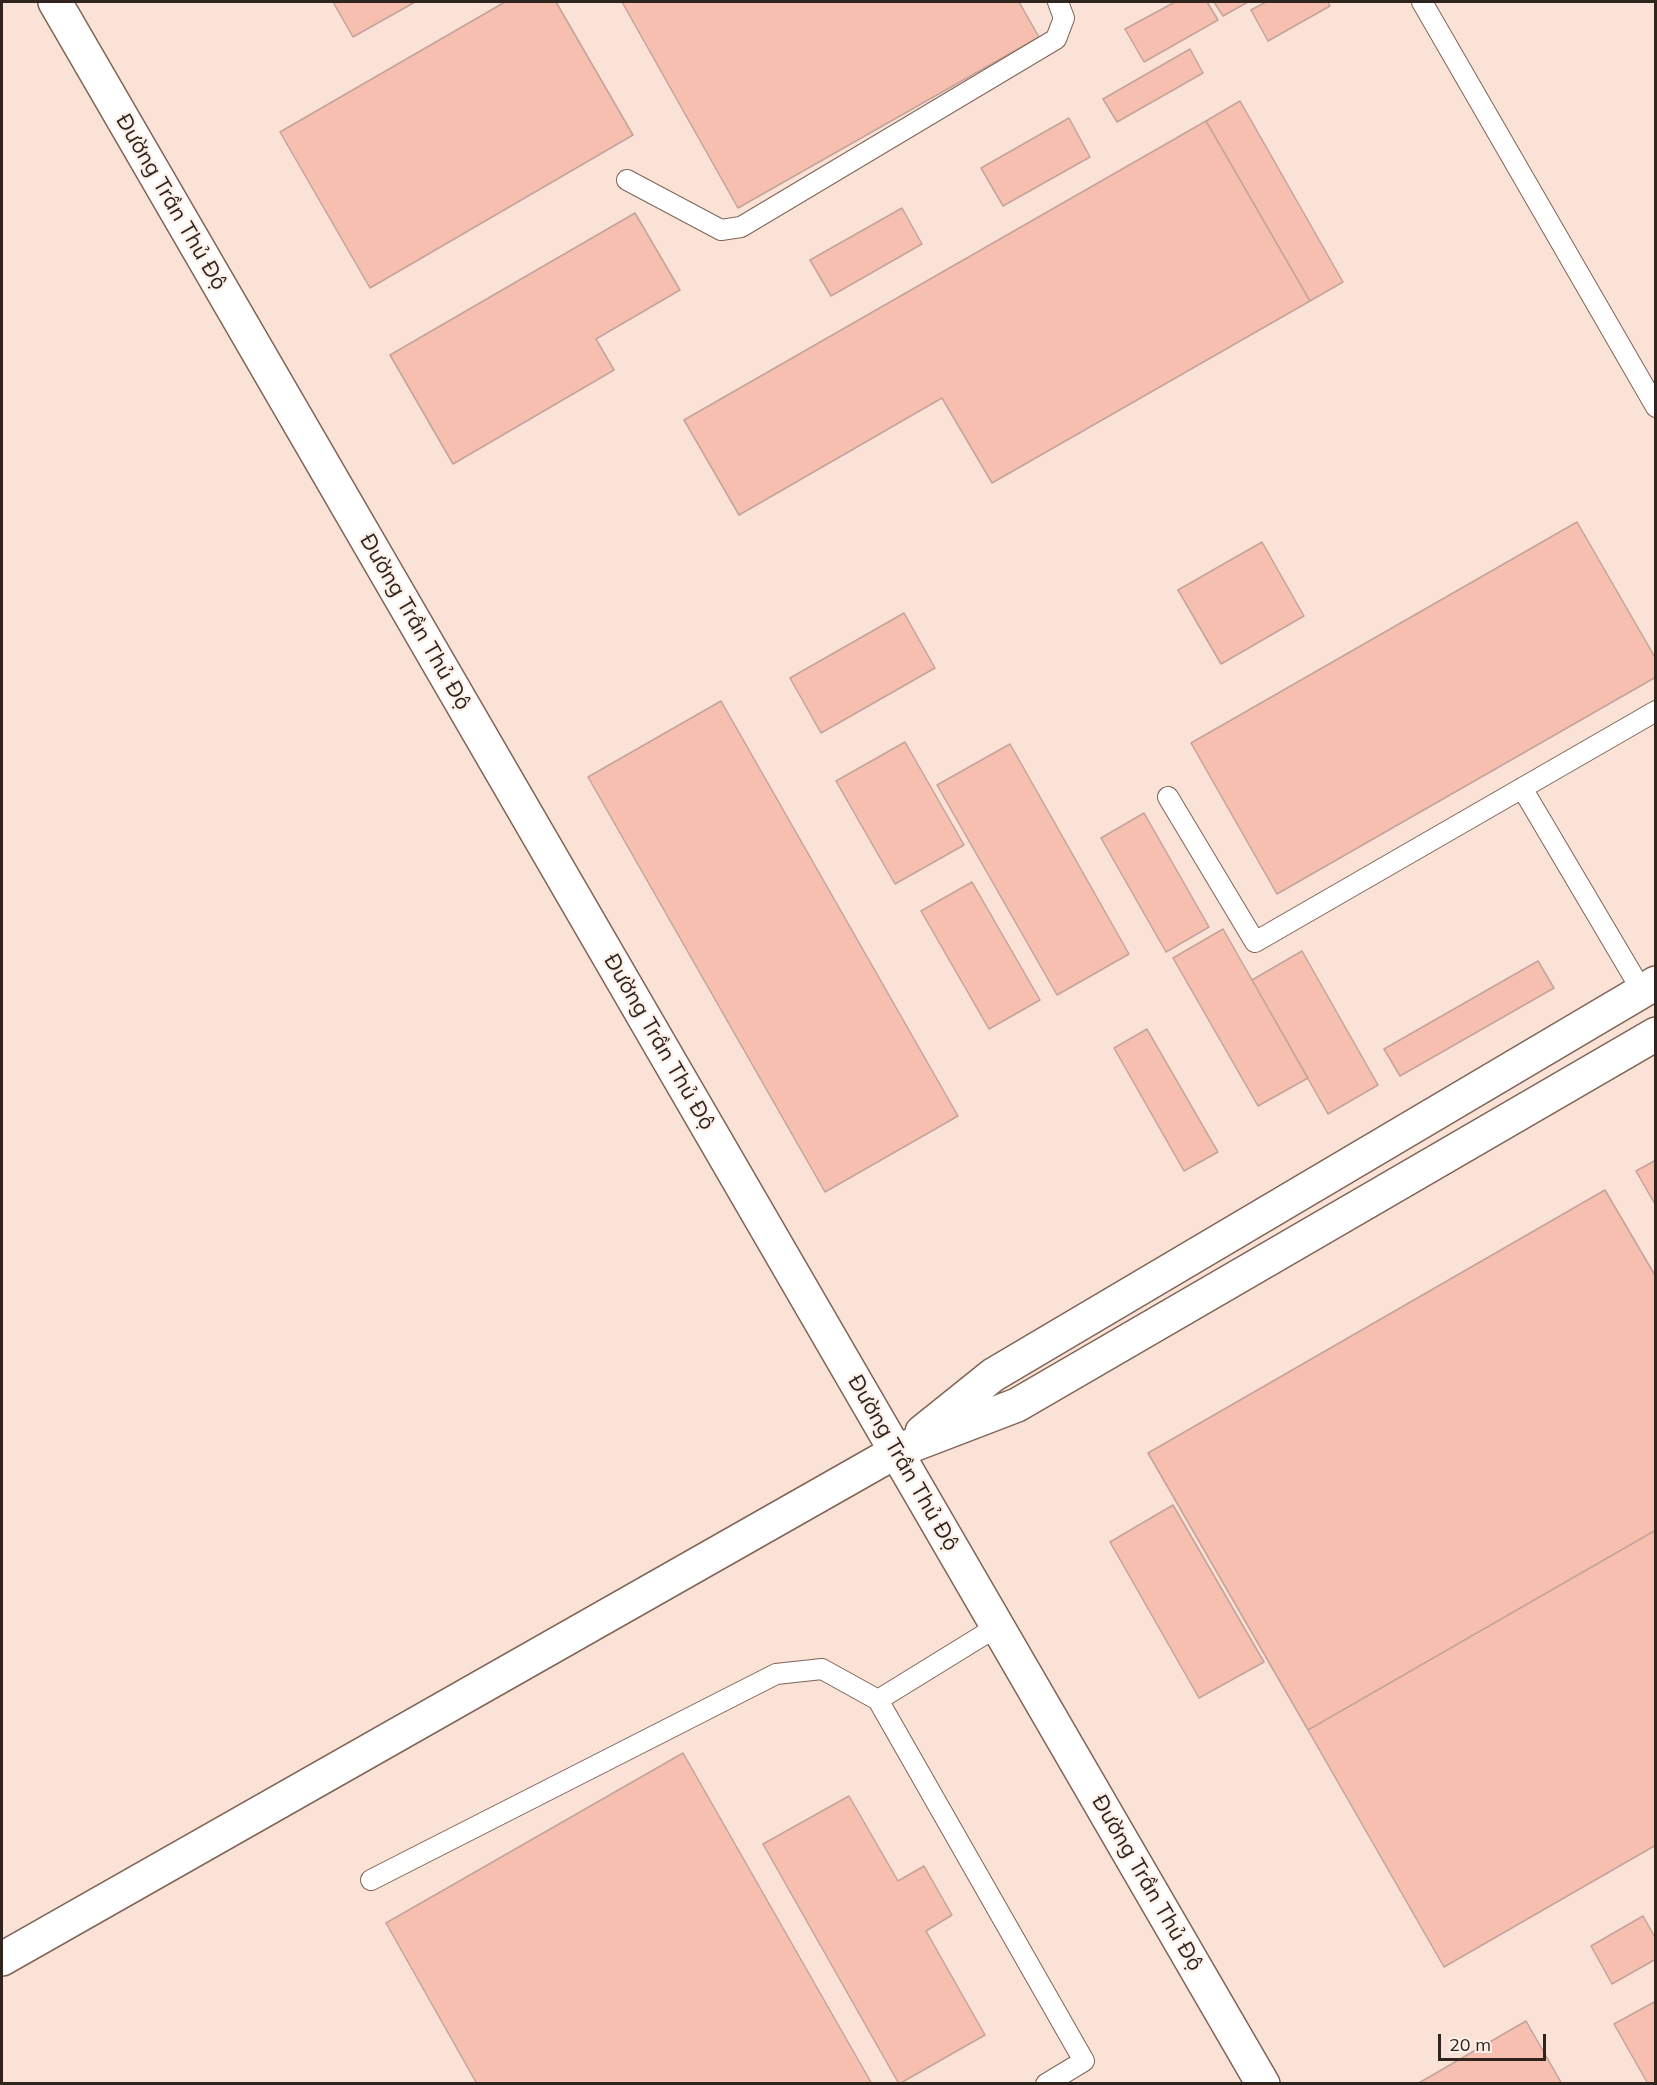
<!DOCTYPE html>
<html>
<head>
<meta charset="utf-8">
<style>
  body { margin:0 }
  #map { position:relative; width:1657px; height:2085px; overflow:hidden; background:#fef1ea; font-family:Mulish,sans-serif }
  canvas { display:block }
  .frame { position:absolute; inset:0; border:3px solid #30241e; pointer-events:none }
  .scale { position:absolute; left:1438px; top:2034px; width:108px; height:27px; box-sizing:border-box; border:3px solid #30241e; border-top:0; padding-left:8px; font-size:18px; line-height:21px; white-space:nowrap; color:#30241e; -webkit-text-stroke:4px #fef1ea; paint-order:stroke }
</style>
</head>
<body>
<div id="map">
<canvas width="1657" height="2085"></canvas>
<div class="frame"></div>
<div class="scale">20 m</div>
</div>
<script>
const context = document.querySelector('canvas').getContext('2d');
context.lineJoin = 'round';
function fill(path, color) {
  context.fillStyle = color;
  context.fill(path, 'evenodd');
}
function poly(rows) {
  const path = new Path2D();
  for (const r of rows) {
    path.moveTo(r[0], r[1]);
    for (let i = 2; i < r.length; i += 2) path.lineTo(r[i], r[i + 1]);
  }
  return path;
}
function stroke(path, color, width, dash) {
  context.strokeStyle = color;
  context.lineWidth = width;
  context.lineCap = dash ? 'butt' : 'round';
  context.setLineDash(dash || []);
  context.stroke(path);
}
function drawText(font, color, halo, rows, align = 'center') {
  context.font = font + ' Mulish,sans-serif';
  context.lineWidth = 4.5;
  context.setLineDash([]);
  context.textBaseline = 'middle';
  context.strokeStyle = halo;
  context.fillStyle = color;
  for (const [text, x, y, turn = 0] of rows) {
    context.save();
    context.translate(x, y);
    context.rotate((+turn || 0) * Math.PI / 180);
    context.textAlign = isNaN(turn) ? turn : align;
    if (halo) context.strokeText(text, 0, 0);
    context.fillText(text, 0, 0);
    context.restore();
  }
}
const built = poly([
  [2,2,1655,2,1655,2083,2,2083]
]);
const building = poly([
  [333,2,415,2,353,37,333,2],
  [505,2,556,2,633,135,370,288,280,132,505,2],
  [622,2,1019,2,1039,37,738,208,622,2],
  [1175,2,1207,2,1218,20,1144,62,1125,29,1175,2],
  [1214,2,1248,2,1223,16,1214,2],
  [1266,2,1328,2,1330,6,1268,41,1251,10,1266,2],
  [1190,49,1203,73,1117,122,1103,99,1190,49],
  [1240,101,1343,282,1310,301,1206,121,1240,101],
  [1069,118,1090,157,1003,206,981,168,1069,118],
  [1206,121,1310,301,992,483,942,398,739,515,684,420,1206,121],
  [902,208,922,244,831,296,810,260,902,208],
  [635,213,680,290,596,339,614,370,453,464,390,355,635,213],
  [1577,522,1656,659,1656,677,1277,894,1191,743,1577,522],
  [1262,542,1304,616,1221,664,1178,590,1262,542],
  [904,613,935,668,821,733,790,678,904,613],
  [721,701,958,1116,825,1192,588,777,721,701],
  [905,742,964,845,895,884,836,781,905,742],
  [1010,744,1129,954,1057,995,937,785,1010,744],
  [1144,813,1209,927,1166,952,1101,838,1144,813],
  [972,882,1040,1000,989,1029,921,911,972,882],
  [1223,929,1308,1078,1258,1106,1173,958,1223,929],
  [1302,951,1378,1085,1328,1114,1252,980,1302,951],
  [1538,961,1554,988,1400,1076,1384,1049,1538,961],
  [1147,1029,1218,1152,1184,1171,1114,1048,1147,1029],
  [1656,1160,1656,1206,1636,1171,1656,1160],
  [1605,1190,1656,1277,1656,1530,1308,1730,1148,1453,1605,1190],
  [1173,1505,1264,1662,1199,1698,1110,1542,1173,1505],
  [1656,1530,1656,1845,1444,1967,1308,1730,1656,1530],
  [683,1753,872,2084,477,2084,386,1923,683,1753],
  [849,1796,898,1881,924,1866,952,1915,926,1931,985,2035,899,2084,763,1844,849,1796],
  [1643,1916,1656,1939,1656,1959,1612,1984,1591,1946,1643,1916],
  [1656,2001,1656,2084,1648,2084,1614,2024,1656,2001],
  [1526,2021,1562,2084,1417,2084,1526,2021]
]);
const service = poly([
  [1422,2,1656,407],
  [627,180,721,230,741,227,1056,39,1064,18,1058,2],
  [1522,788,1642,991],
  [1168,797,1255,942,1656,711],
  [878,1700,998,1626],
  [371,1880,776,1674,822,1669,878,1700,1084,2061,1046,2084]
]);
const minor = poly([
  [55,2,1263,2084],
  [922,1432,993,1375,1656,983],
  [2,1959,897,1451,1017,1405,1656,1034]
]);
const streetNames = [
  ["Đường Trần Thủ Độ",171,202,60],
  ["Đường Trần Thủ Độ",415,622,60],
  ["Đường Trần Thủ Độ",659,1042,60],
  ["Đường Trần Thủ Độ",903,1463,60],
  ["Đường Trần Thủ Độ",1147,1883,60]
];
fill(built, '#fae2d6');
fill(building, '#f6bfaf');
stroke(building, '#c4a399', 1.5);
stroke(service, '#806456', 22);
stroke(minor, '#806456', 36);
stroke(service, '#fff', 20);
stroke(minor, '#fff', 33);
drawText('22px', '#30241e', '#fef1ea', streetNames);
</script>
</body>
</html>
